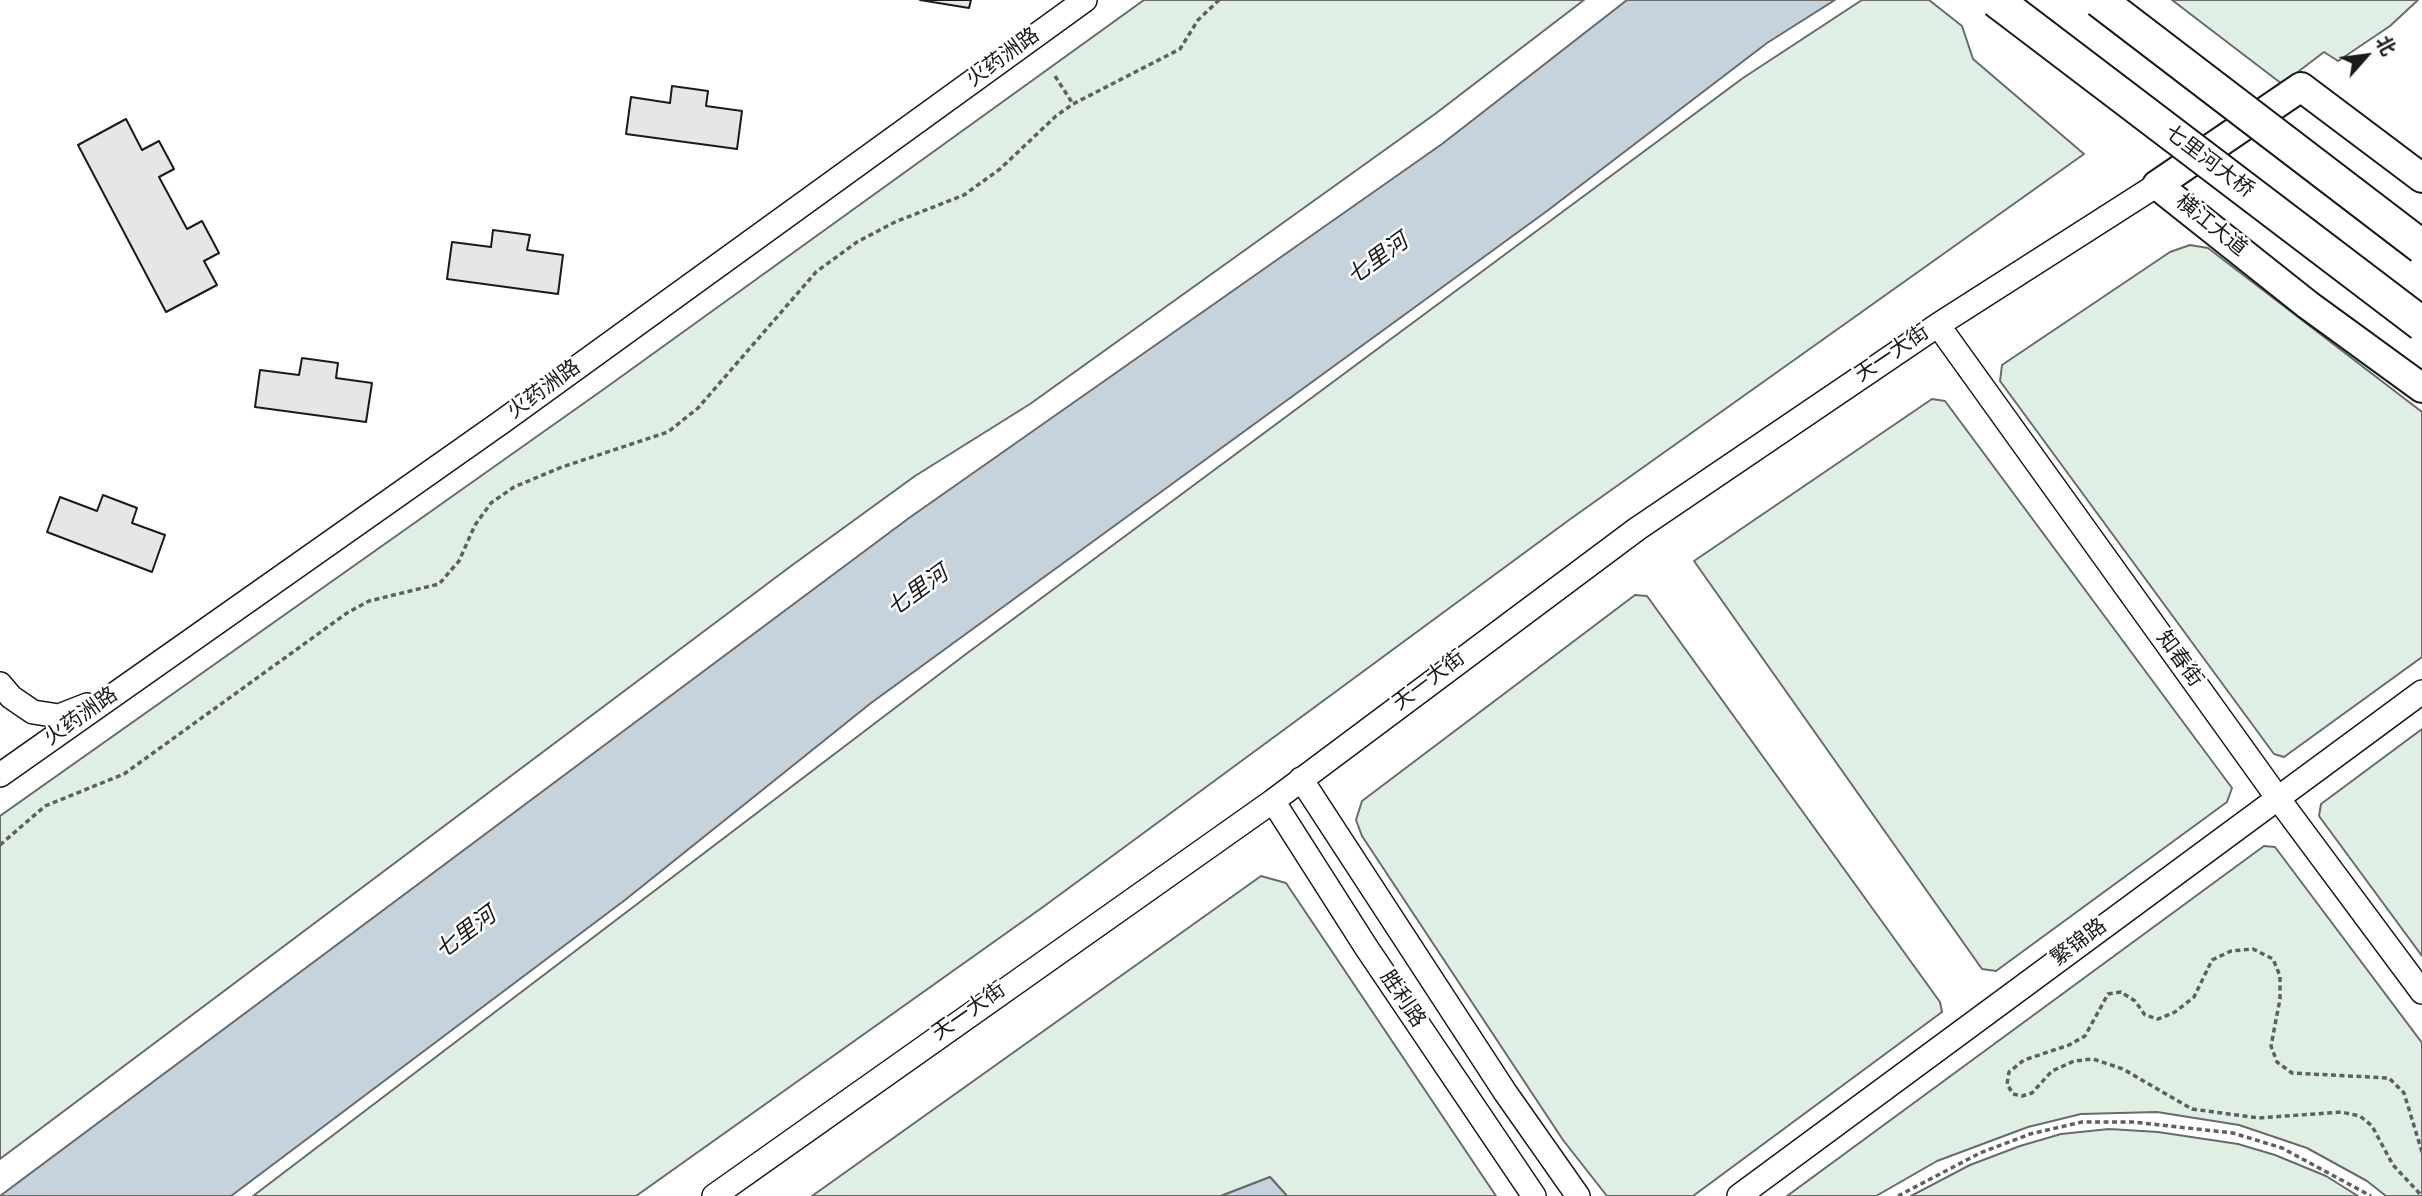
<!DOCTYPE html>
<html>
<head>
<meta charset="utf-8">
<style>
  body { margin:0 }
  #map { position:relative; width:2422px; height:1196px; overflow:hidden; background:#fff; font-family:Overpass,"Noto Sans SC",sans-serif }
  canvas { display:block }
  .north { position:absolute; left:2331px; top:21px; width:70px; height:70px; -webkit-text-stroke:5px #fff; paint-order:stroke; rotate:62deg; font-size:19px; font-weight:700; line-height:28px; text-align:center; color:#1a1a1a }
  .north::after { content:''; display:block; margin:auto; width:24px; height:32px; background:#1a1a1a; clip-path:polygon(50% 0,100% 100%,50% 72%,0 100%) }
</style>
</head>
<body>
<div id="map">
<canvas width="2422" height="1196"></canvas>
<div class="north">北</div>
</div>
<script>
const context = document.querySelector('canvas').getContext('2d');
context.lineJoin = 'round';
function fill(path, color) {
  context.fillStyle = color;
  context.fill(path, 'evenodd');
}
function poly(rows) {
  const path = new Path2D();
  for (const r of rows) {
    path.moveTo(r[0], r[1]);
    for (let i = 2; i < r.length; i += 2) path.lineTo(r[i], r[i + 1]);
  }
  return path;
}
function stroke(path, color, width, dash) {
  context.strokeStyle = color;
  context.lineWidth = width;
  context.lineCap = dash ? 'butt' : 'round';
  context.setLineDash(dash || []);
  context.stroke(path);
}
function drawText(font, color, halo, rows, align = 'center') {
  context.font = font + ' Overpass,"Noto Sans SC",sans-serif';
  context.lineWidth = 5;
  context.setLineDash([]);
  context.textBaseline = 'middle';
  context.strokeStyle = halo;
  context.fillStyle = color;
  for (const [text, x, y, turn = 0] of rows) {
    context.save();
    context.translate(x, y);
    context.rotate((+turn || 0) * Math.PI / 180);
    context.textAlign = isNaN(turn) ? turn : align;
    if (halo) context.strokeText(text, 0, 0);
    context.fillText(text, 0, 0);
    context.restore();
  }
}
const green = poly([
  [1144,0,1584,0,1435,114,1030,404,915,476,791,566,0,1159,0,816,604,389,1144,0],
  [1862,0,1929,0,1962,26,1973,59,2084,154,1569,520,1043,907,636,1196,253,1196,966,654,1743,78,1862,0],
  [2172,0,2418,0,2390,26,2338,61,2324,52,2282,84,2172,0],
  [2190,245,2208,248,2422,412,2422,657,2284,757,2274,754,2000,381,2002,365,2170,252,2190,245],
  [1932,399,1945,401,2232,788,2227,802,1996,971,1982,969,1694,561,1932,399],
  [1635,595,1647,596,1940,1002,1942,1012,1693,1196,1607,1196,1563,1140,1362,836,1356,820,1362,801,1635,595],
  [2422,729,2422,956,2319,816,2321,804,2422,729],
  [2264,846,2275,847,2422,1043,2422,1196,2386,1196,2367,1181,2307,1148,2239,1125,2157,1112,2081,1114,2028,1127,1937,1161,1876,1196,1787,1196,2264,846],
  [1261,876,1286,883,1496,1196,1287,1196,1270,1177,1221,1196,812,1196,1261,876],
  [2109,1129,2158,1132,2238,1144,2275,1155,2326,1176,2358,1196,1911,1196,1970,1165,2020,1146,2061,1134,2109,1129]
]);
const water = poly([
  [1627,0,1835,0,1767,43,1547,211,871,703,625,900,231,1196,0,1196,909,518,1442,144,1627,0],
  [1270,1177,1287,1196,1221,1196,1270,1177]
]);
const building = poly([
  [920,0,971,0,969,8,920,0],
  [672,86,708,91,706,106,742,111,737,149,626,134,631,97,670,103,672,86],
  [126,119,142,150,159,141,174,169,159,177,187,229,202,221,219,253,204,261,217,285,166,312,78,145,126,119],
  [493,230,530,235,527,250,563,255,558,294,447,279,452,242,491,247,493,230],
  [302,358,338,363,336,378,372,383,366,422,255,407,260,370,299,375,302,358],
  [103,495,137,508,132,523,165,535,152,572,47,532,60,497,97,511,103,495]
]);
const path = poly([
  [1055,76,1073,104],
  [0,845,45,806,124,774,347,613,369,601,439,584,459,561,475,525,491,503,514,487,562,467,668,432,698,408,816,272,857,242,895,222,964,195,1000,169,1056,116,1073,104,1180,49,1198,20,1219,0],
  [2422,1152,2404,1093,2389,1078,2292,1073,2277,1062,2271,1046,2280,999,2280,976,2273,959,2253,949,2231,951,2212,960,2194,997,2175,1012,2158,1019,2145,1015,2135,1001,2121,992,2108,994,2085,1036,2069,1045,2024,1060,2009,1072,2007,1084,2013,1094,2022,1096,2032,1093,2052,1071,2074,1061,2093,1059,2123,1069,2192,1109,2259,1118,2341,1112,2360,1116,2372,1126,2393,1165,2422,1196],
  [1898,1196,1980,1153,2030,1134,2082,1122,2133,1122,2233,1133,2282,1148,2371,1196]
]);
const minor = poly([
  [1938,325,2277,797,2422,992],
  [0,684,11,697,33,712,59,716,87,705],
  [0,775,503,421,1085,0],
  [1301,779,1505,1092,1578,1196],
  [1273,801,1366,947,1534,1196],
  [714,1196,1273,801,1637,529,1938,325,2157,185],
  [1739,1196,2422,692]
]);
const major = poly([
  [2422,178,2301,87,2157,185,2308,305,2422,388]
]);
const highwayBridge = poly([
  [1996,0,2422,324],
  [2099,0,2422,247]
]);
const streetNames = [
  ["火药洲路",1004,59,-36],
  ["七里河大桥",2208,163,37],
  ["横江大道",2210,227,39],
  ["天一大街",1893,355,-34],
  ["火药洲路",545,391,-36],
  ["知春街",2178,660,54],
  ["天一大街",1430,682,-37],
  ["火药洲路",82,718,-35],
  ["繁锦路",2080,944,-37],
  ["胜利路",1401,1000,56],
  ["天一大街",970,1013,-35]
];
const waterNames = [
  ["七里河",1379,261,-36],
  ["七里河",919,593,-36],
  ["七里河",467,935,-37]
];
fill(green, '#e0efe3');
stroke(green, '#6a6a6a', 2);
fill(water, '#c6d2dc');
stroke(water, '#6a6a6a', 2);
fill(building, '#e6e6e6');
stroke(building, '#1a1a1a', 2);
stroke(minor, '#1a1a1a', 26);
stroke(major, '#1a1a1a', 32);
stroke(path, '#5f5f5f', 3.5, [5, 3.5]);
stroke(minor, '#fff', 23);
stroke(major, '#fff', 28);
stroke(highwayBridge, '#1a1a1a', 37, []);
stroke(highwayBridge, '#fff', 33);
drawText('21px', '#1a1a1a', '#fff', streetNames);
drawText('italic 23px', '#1a1a1a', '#fff', waterNames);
</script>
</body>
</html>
